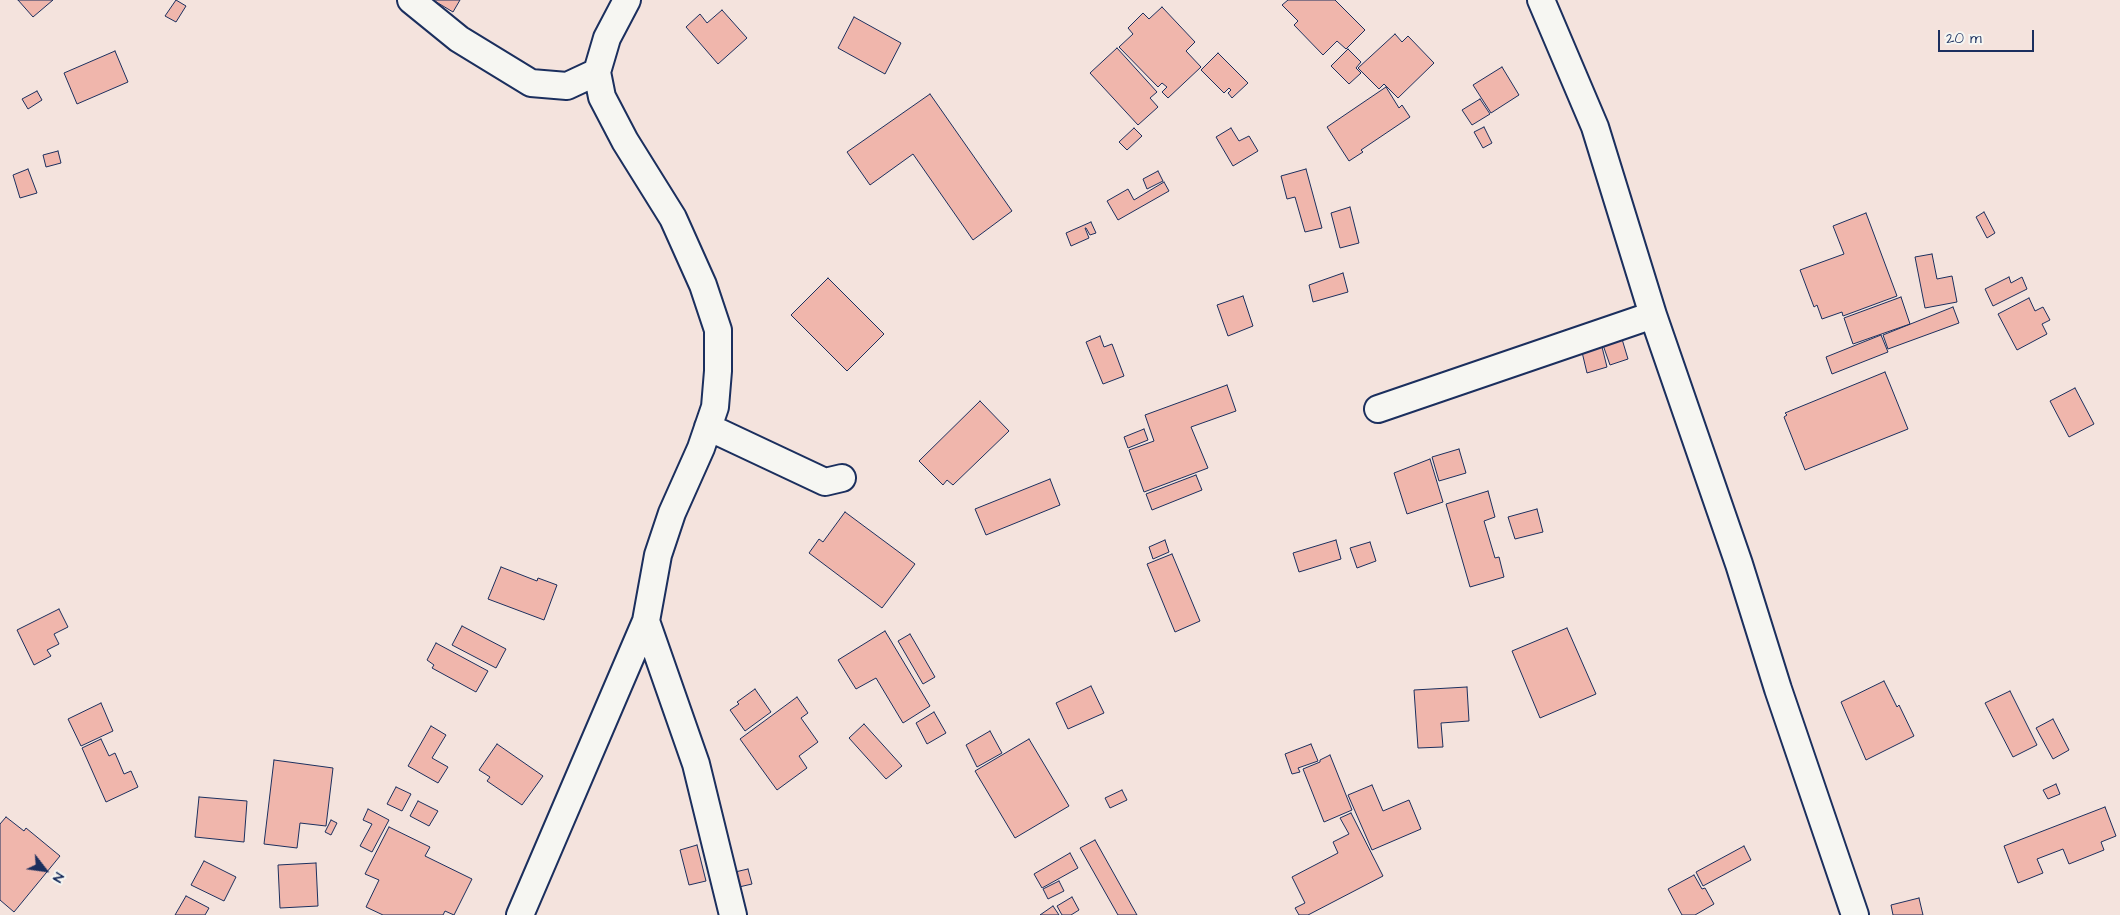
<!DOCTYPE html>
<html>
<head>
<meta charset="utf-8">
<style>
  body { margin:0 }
  #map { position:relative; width:2120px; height:915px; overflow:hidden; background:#f4e3dd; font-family:"Architects Daughter",sans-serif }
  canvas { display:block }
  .north { position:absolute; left:20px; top:845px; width:50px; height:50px; -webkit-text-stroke:4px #f6f6f2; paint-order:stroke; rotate:120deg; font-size:14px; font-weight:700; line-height:20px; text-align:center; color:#1b2f5e }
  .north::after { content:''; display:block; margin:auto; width:18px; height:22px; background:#1b2f5e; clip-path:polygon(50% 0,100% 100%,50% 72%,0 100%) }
  .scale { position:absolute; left:1938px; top:30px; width:96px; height:22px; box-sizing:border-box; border:2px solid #1b2f5e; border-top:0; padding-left:6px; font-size:15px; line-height:18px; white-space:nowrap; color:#1b2f5e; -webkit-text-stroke:4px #f6f6f2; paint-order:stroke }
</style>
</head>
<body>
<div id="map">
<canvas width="2120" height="915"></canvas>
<div class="north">N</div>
<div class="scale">20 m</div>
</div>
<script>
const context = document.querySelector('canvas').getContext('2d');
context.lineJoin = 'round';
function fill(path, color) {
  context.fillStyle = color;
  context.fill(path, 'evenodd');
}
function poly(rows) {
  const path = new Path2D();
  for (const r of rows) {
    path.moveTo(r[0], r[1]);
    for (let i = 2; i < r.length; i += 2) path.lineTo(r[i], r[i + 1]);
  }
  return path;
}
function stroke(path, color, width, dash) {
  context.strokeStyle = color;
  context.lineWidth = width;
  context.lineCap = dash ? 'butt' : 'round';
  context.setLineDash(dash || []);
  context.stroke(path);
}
const building = poly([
  [18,0,53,0,33,17,18,0],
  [176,0,186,6,176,22,165,16,176,0],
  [433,0,460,0,453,12,433,0],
  [1288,0,1335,0,1365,30,1346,49,1337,41,1323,55,1294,25,1298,21,1282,5,1288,0],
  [1162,7,1195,42,1186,51,1201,67,1168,98,1162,92,1167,87,1162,83,1158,87,1119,47,1133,34,1128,28,1143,13,1149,19,1162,7],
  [722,10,747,38,718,64,686,27,700,14,707,23,722,10],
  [854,17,901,43,885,74,838,48,854,17],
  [1395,34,1402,42,1408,36,1434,63,1398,98,1384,84,1379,89,1358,68,1395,34],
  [1117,48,1157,92,1150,98,1158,107,1138,125,1090,73,1117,48],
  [1348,49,1361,62,1356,68,1361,73,1349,84,1331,66,1348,49],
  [115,51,128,82,77,104,64,73,115,51],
  [1218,53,1248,83,1232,98,1228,93,1231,90,1229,88,1224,93,1201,70,1218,53],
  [1502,67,1519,95,1491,113,1473,85,1502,67],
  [1386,87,1399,108,1402,105,1410,117,1361,150,1363,152,1349,161,1327,127,1386,87],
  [37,91,42,100,28,109,22,99,37,91],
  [930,94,1012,211,973,240,913,154,870,185,847,152,930,94],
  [1480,99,1490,114,1472,125,1462,110,1480,99],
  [1484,127,1492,143,1483,148,1474,132,1484,127],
  [1134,128,1142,136,1127,150,1119,142,1134,128],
  [1231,128,1239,141,1249,136,1258,151,1233,166,1216,137,1231,128],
  [58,151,61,163,46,167,43,155,58,151],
  [28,169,37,193,20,198,13,175,28,169],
  [1306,169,1322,228,1305,232,1295,197,1287,199,1281,176,1306,169],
  [1158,171,1163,181,1147,189,1143,179,1158,171],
  [1164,182,1169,191,1118,220,1107,201,1128,189,1134,200,1164,182],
  [1350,207,1359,243,1340,248,1331,213,1350,207],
  [1984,212,1995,233,1987,238,1976,217,1984,212],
  [1866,213,1897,296,1843,316,1842,312,1822,319,1817,305,1814,307,1800,270,1844,254,1833,226,1866,213],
  [1091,222,1096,233,1090,235,1086,228,1085,228,1089,238,1071,246,1066,233,1091,222],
  [1932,254,1937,279,1952,276,1957,302,1925,308,1915,257,1932,254],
  [1343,273,1348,292,1313,302,1309,285,1343,273],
  [2009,277,2011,283,2022,277,2027,289,1993,306,1985,289,2009,277],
  [828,278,884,334,847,371,791,315,828,278],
  [1243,296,1253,326,1228,336,1217,305,1243,296],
  [1901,297,1910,324,1853,344,1844,318,1901,297],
  [2029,298,2035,311,2043,307,2050,320,2042,324,2047,334,2017,350,1998,314,2029,298],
  [1953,307,1959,323,1888,349,1883,335,1953,307],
  [1881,335,1888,352,1832,374,1826,357,1881,335],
  [1100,336,1104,347,1112,344,1124,376,1103,384,1086,342,1100,336],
  [1622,339,1628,359,1610,365,1603,345,1622,339],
  [1602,347,1607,367,1587,373,1582,352,1602,347],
  [1885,372,1908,429,1805,470,1784,417,1787,415,1785,413,1885,372],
  [1227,385,1236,411,1191,427,1208,468,1144,492,1129,450,1154,441,1145,415,1227,385],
  [2075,388,2094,424,2069,437,2050,401,2075,388],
  [980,401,1009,431,953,485,947,480,943,485,919,461,980,401],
  [1144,429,1148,440,1128,448,1124,437,1144,429],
  [1459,449,1466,473,1439,481,1432,457,1459,449],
  [1430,459,1443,502,1407,514,1394,473,1430,459],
  [1196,475,1202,490,1152,510,1146,494,1196,475],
  [1050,479,1060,505,986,535,975,509,1050,479],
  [1488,491,1495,517,1484,521,1495,558,1499,557,1504,577,1470,587,1446,504,1488,491],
  [1537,509,1543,532,1515,539,1508,517,1537,509],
  [845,512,915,564,882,608,809,553,819,539,823,542,845,512],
  [1165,540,1169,552,1153,559,1149,547,1165,540],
  [1336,540,1341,559,1299,572,1293,553,1336,540],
  [1370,542,1376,561,1357,568,1350,548,1370,542],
  [1172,554,1200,621,1175,632,1147,564,1172,554],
  [501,567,537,581,538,578,557,585,544,620,488,599,501,567],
  [59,609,68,627,54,634,59,644,47,650,51,656,34,665,17,630,59,609],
  [462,626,506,649,496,668,452,645,462,626],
  [1567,628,1596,694,1540,718,1512,651,1567,628],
  [885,631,930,706,903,723,876,678,856,689,838,660,885,631],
  [910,634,935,677,923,684,898,641,910,634],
  [436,643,488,671,476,692,432,668,434,665,427,660,436,643],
  [1884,681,1897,707,1899,705,1914,736,1866,760,1841,702,1884,681],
  [1091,686,1104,713,1068,729,1056,703,1091,686],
  [1467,687,1469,721,1441,723,1443,747,1418,748,1414,690,1467,687],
  [755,689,771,712,745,731,730,710,739,704,737,702,755,689],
  [2010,691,2037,745,2013,757,1985,703,2010,691],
  [797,697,808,713,801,718,818,742,799,756,807,768,777,790,740,739,797,697],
  [101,703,113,731,81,746,68,719,101,703],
  [934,712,946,733,927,744,916,723,934,712],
  [2053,719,2069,750,2053,759,2036,728,2053,719],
  [864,724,902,766,886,779,849,738,864,724],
  [431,726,446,735,432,758,448,767,438,783,408,766,431,726],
  [990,731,1002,753,977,767,966,745,990,731],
  [101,739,109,756,115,753,124,774,131,771,138,787,106,802,82,748,101,739],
  [1029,739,1069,806,1015,838,975,771,1029,739],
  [497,744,543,776,522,805,487,781,490,777,479,770,497,744],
  [1311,744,1318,761,1298,768,1300,772,1292,774,1285,754,1311,744],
  [1330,755,1352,810,1324,822,1303,769,1320,762,1320,760,1330,755],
  [274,760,333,768,326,826,300,823,297,848,264,844,274,760],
  [2056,784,2060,794,2048,799,2043,790,2056,784],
  [1372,785,1383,811,1409,800,1421,829,1372,850,1348,795,1372,785],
  [396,787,411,794,402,811,387,804,396,787],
  [1122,790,1127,800,1110,808,1105,798,1122,790],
  [199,797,247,801,244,842,195,837,199,797],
  [418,801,438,811,429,826,410,816,418,801],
  [2105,807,2116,836,2101,842,2104,850,2069,864,2063,849,2037,859,2043,873,2018,883,2004,846,2105,807],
  [368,809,389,820,372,852,360,846,372,824,363,820,368,809],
  [1351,813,1383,876,1308,915,1299,915,1295,908,1305,903,1292,877,1338,853,1333,842,1349,834,1340,818,1351,813],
  [6,817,24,831,26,828,60,856,14,912,0,900,0,824,6,817],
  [331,820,337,823,331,835,325,832,331,820],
  [389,827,430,847,425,856,472,879,454,915,445,911,443,915,383,915,366,907,379,880,365,874,389,827],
  [1095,840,1137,915,1118,915,1080,848,1095,840],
  [697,845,706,881,689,885,680,850,697,845],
  [1744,846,1751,860,1703,886,1696,872,1744,846],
  [1070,853,1078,868,1042,888,1034,874,1070,853],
  [204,861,236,877,224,901,191,885,204,861],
  [316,863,318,906,280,908,278,865,316,863],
  [748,869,752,884,739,887,735,872,748,869],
  [1694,875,1702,889,1705,888,1714,904,1695,915,1682,915,1668,889,1694,875],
  [1059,881,1064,891,1048,899,1043,889,1059,881],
  [186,896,209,908,205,915,175,915,186,896],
  [1072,897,1079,910,1071,915,1062,915,1057,906,1072,897],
  [1919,898,1923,915,1893,915,1891,905,1919,898],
  [1053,906,1059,915,1040,915,1053,906]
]);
const street = poly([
  [411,0,459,39,531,83,567,86,597,72],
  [1541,0,1595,127,1653,315,1739,564,1778,689,1855,915],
  [1378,409,1653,315],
  [708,427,825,482,842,478],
  [646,621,696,764,733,915],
  [520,915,646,621,658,555,672,513,701,448,715,407,718,371,718,330,703,285,673,218,625,141,602,97,597,72,607,38,627,0]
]);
fill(building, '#f0b6ac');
stroke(building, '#1b2f5e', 1);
stroke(street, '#1b2f5e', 30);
stroke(street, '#f6f6f2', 26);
</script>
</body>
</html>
